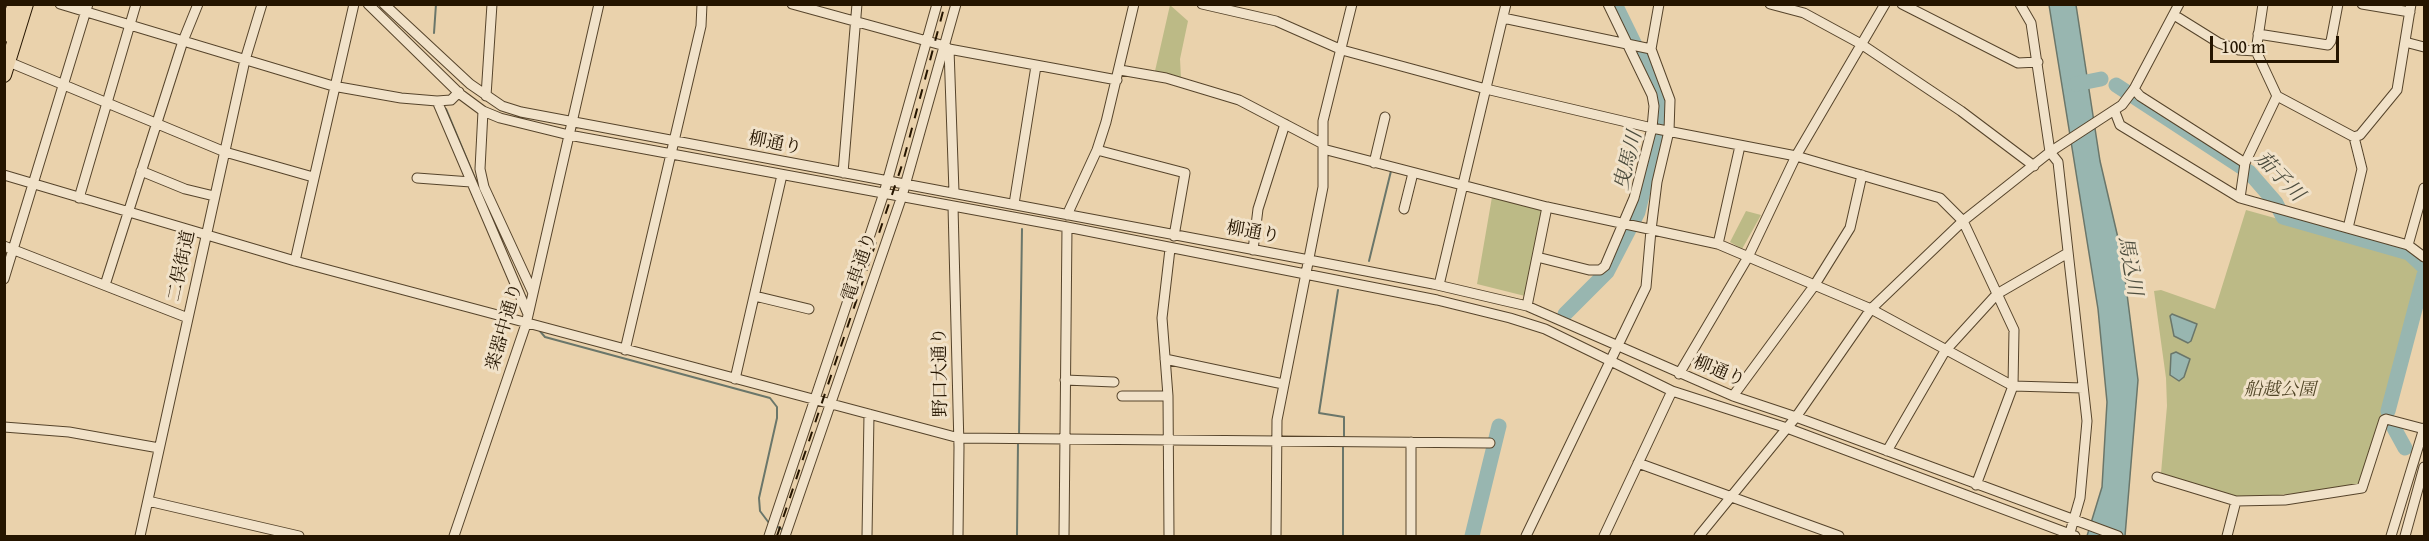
<!DOCTYPE html>
<html>
<head>
<meta charset="utf-8">
<style>
  body { margin:0 }
  #map { position:relative; width:2429px; height:541px; overflow:hidden; background:#ead2ac; font-family:"Gentium Book Plus",serif }
  canvas { display:block }
  .frame { position:absolute; inset:0; border:6px solid #251500; pointer-events:none }
  .scale { position:absolute; left:2210px; top:36px; width:129px; height:27px; box-sizing:border-box; border:3px solid #251500; border-top:0; padding-left:8px; font-size:18px; line-height:21px; white-space:nowrap; color:#251500; -webkit-text-stroke:4px #f1e2c9; paint-order:stroke }
</style>
</head>
<body>
<div id="map">
<canvas width="2429" height="541"></canvas>
<div class="frame"></div>
<div class="scale">100 m</div>
</div>
<script>
const context = document.querySelector('canvas').getContext('2d');
context.lineJoin = 'round';
function fill(path, color) {
  context.fillStyle = color;
  context.fill(path, 'evenodd');
}
function poly(rows) {
  const path = new Path2D();
  for (const r of rows) {
    path.moveTo(r[0], r[1]);
    for (let i = 2; i < r.length; i += 2) path.lineTo(r[i], r[i + 1]);
  }
  return path;
}
function stroke(path, color, width, dash) {
  context.strokeStyle = color;
  context.lineWidth = width;
  context.lineCap = dash ? 'butt' : 'round';
  context.setLineDash(dash || []);
  context.stroke(path);
}
function drawText(font, color, halo, rows, align = 'center') {
  context.font = font + ' "Gentium Book Plus","Noto Serif JP",serif';
  context.lineWidth = 6;
  context.setLineDash([]);
  context.textBaseline = 'middle';
  context.strokeStyle = halo;
  context.fillStyle = color;
  for (const [text, x, y, turn = 0] of rows) {
    context.save();
    context.translate(x, y);
    context.rotate((+turn || 0) * Math.PI / 180);
    context.textAlign = isNaN(turn) ? turn : align;
    if (halo) context.strokeText(text, 0, 0);
    context.fillText(text, 0, 0);
    context.restore();
  }
}
const green = poly([
  [1170,5,1188,21,1180,59,1181,78,1155,71],
  [1492,197,1543,209,1525,296,1477,284],
  [2246,210,2408,255,2424,271,2362,483,2319,491,2247,498,2233,496,2161,473,2167,406,2166,378,2154,291,2161,290,2215,309],
  [1746,211,1761,215,1742,249,1730,242]
]);
const water = poly([
  [2049,5,2076,5,2100,161,2122,255,2138,380,2125,536,2087,536,2102,487,2107,402,2098,309,2049,5],
  [2172,314,2197,324,2191,341,2188,343,2174,336,2170,316,2172,314],
  [2176,352,2190,359,2184,377,2179,381,2170,375,2171,354,2176,352]
]);
const stream = poly([
  [434,33,436,4],
  [446,109,476,181],
  [1369,261,1391,171],
  [1338,290,1319,413,1344,417,1344,436],
  [539,330,545,337,770,398,777,407,777,418,759,498,760,511,769,523],
  [1019,436,1022,229],
  [774,525,785,531],
  [1017,536,1018,442],
  [1343,536,1343,446]
]);
const river = poly([
  [2076,84,2101,79],
  [2116,85,2249,172,2276,203,2283,217,2409,253,2424,267],
  [1565,314,1607,272,1638,212,1660,123,1659,94,1615,4],
  [2388,411,2424,275],
  [2394,428,2405,448],
  [1472,536,1499,426]
]);
const minor = poly([
  [60,4,333,86,401,98,437,101,451,100,459,92],
  [368,4,460,94,483,111,500,118,569,135,1067,227,1437,300,1510,318,1545,329,1672,391,1787,428,2075,536],
  [384,4,470,84,502,106,521,112,1309,260,1433,284,1527,306,1733,396,1796,417,2118,536],
  [792,4,945,46,949,49,1117,80],
  [1202,4,1276,21,1342,50,1486,89,1652,128,1796,156,1940,198,1963,221,2014,330,2013,386,1976,485],
  [1770,4,1804,13,1861,44,1961,111,2034,166],
  [1902,4,2018,63,2038,62],
  [2020,4,2031,23,2050,152,2058,162,2087,421,2080,498,2069,536],
  [2362,4,2410,12],
  [2174,15,2219,43,2239,50,2256,51,2277,96,2354,137,2360,135,2397,90,2411,4],
  [1503,18,1651,49],
  [2258,34,2328,45,2331,41,2338,4],
  [2405,42,2424,47],
  [949,49,954,192],
  [2256,51,2263,4],
  [4,60,225,152,313,177],
  [1120,70,1166,78,1239,100,1321,143],
  [2134,89,2140,96,2245,163],
  [486,96,492,4],
  [437,101,528,314],
  [483,111,480,169,484,187,533,293],
  [2115,112,2120,125,2240,198,2245,163,2277,96],
  [1323,149,1547,207,1718,244,1871,309,2013,386,2083,388],
  [1097,150,1185,173,1174,236],
  [1374,163,1385,117],
  [141,171,185,189,214,196],
  [843,173,857,4],
  [4,175,295,261,959,438,1490,443],
  [417,178,471,182],
  [79,198,136,4],
  [2240,198,2408,245,2424,257],
  [1014,204,1036,66],
  [953,206,959,447,958,536],
  [1404,209,1413,173],
  [1067,215,1097,150,1106,122,1134,4],
  [2348,228,2362,169,2354,137],
  [1718,244,1740,146],
  [2408,245,2424,188],
  [4,246,188,318],
  [1253,250,1258,209,1285,124],
  [1537,257,1589,270,1600,270,1605,266,1634,198,1652,128,1654,106,1652,95,1608,4],
  [295,261,354,4],
  [4,279,88,4],
  [105,285,183,41,198,4],
  [1439,285,1506,4],
  [755,296,809,309],
  [1527,306,1547,207],
  [625,350,701,26,702,4],
  [1165,359,1283,384],
  [1679,374,1748,257,1796,156,1885,4],
  [735,379,782,175],
  [1065,380,1114,382],
  [1122,396,1168,396],
  [1733,396,1814,286,1850,228,1862,175],
  [4,427,69,432,159,448],
  [1887,451,1945,351,1997,294,2066,254],
  [1638,463,1839,536],
  [2157,477,2236,501,2285,500,2362,488,2384,420,2386,419,2424,429],
  [148,501,299,536],
  [140,536,245,60,262,4],
  [454,536,526,324,599,4],
  [769,536,884,193,937,4],
  [785,536,902,196,956,4],
  [867,536,869,414],
  [1064,536,1067,227],
  [1169,536,1168,396,1162,318,1170,249],
  [1276,536,1277,420,1323,187,1323,121,1352,4],
  [1411,536,1411,442],
  [1526,536,1646,287,1651,230,1657,182,1669,131,1670,100,1651,49,1659,4],
  [1604,536,1672,391],
  [1699,536,1796,417,1871,309,1963,221,2050,152,2122,105,2134,89,2179,4],
  [2227,536,2236,501],
  [2391,536,2424,428],
  [2405,536,2424,467]
]);
const highway = poly([
  [4,35,15,4],
  [4,75,26,4]
]);
const rail = poly([
  [777,536,903,162,945,4]
]);
const streetNames = [
  ["柳通り",775,144,11],
  ["柳通り",1253,233,10],
  ["二俣街道",182,266,-78],
  ["電車通り",860,267,-71],
  ["楽器中通り",505,327,-74],
  ["野口大通り",941,372,-91],
  ["柳通り",1719,372,22]
];
const parkNames = [
  ["船越公園",2280,390]
];
const waterNames = [
  ["曳馬川",1629,161,-76],
  ["茄子川",2279,177,46],
  ["馬込川",2129,266,80]
];
fill(green, '#bcba86');
fill(water, '#98b6b0');
stroke(water, '#6a766a', 1.5);
stroke(stream, '#6a766a', 2);
stroke(river, '#98b6b0', 15);
stroke(minor, '#56442b', 11);
stroke(highway, '#251500', 16);
stroke(minor, '#f1e2c9', 9);
stroke(highway, '#ead2ac', 14);
stroke(rail, '#251500', 2, [10, 10]);
drawText('18px', '#251500', '#f1e2c9', streetNames);
drawText('italic 18px', '#524728', '#f1e2c9', parkNames);
drawText('italic 20px', '#4d4d3e', '#f1e2c9', waterNames);
</script>
</body>
</html>
